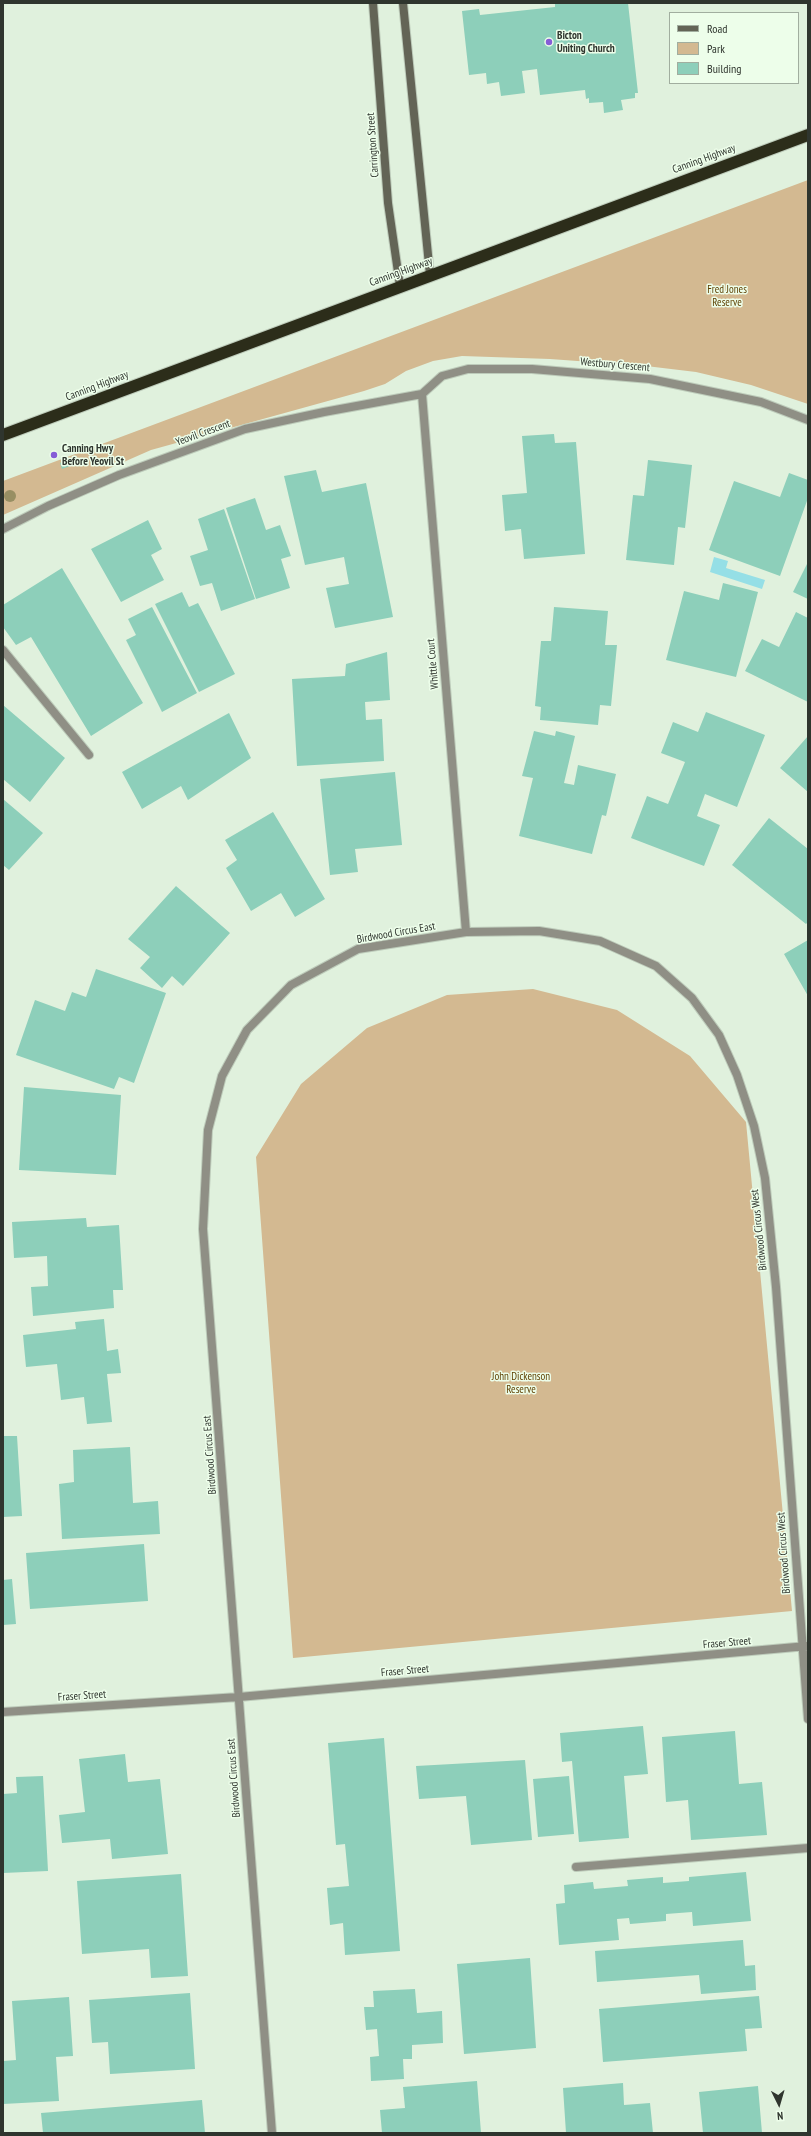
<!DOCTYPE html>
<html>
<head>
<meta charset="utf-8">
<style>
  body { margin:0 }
  #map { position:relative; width:811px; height:2136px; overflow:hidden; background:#e0f1dd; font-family:"PT Sans Narrow",sans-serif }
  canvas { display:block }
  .frame { position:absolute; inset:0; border:4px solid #2f352e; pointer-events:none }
  .legend { position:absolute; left:669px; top:12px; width:130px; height:72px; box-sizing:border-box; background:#edfeea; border:1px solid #a1ae9f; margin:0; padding:5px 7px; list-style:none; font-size:12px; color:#2f352e }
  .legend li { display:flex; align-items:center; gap:8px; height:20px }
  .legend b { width:20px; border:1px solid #a1ae9f }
  .north { position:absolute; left:759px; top:2084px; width:40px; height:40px; -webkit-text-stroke:3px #edfeea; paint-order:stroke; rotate:175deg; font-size:11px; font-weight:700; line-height:16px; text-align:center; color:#2f352e }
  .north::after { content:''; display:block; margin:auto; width:14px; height:18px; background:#2f352e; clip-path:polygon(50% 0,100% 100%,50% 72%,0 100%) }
</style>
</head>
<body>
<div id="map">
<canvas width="811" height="2136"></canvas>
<div class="frame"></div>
<ul class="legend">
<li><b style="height:5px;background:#636456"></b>Road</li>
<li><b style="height:11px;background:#d3b991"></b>Park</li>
<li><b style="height:11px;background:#8dcfba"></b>Building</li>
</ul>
<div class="north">N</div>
</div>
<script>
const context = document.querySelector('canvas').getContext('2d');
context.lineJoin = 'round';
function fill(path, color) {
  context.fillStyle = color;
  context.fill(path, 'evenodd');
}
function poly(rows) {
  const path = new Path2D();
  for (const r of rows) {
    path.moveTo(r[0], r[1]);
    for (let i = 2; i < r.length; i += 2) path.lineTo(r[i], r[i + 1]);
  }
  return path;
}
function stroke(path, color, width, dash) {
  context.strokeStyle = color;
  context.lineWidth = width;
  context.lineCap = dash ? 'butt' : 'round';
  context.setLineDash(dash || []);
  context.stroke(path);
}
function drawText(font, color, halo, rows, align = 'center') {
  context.font = font + ' "PT Sans Narrow",sans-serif';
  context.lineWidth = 3;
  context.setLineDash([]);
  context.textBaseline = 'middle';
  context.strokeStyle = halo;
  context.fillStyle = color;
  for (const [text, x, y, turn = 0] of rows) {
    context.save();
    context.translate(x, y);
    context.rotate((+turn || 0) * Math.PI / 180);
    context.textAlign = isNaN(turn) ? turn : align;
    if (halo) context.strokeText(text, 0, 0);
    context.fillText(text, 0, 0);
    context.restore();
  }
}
const green = poly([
  [808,180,808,404,751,385,696,372,646,366,550,359,462,356,433,361,406,371,385,384,364,391,151,450,3,515,3,481],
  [533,989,617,1010,690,1056,746,1122,792,1611,293,1658,256,1157,301,1084,367,1028,447,995]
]);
const water = poly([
  [714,557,728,561,726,568,765,580,762,589,710,572]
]);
const building = poly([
  [555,3,628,3,638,93,635,93,635,98,621,100,623,110,604,113,603,102,589,103,589,98,586,99,585,90,540,95,537,69,522,71,525,93,501,96,499,82,487,84,486,73,469,75,462,11,479,9,480,15,555,7],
  [554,434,555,443,576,442,585,554,524,559,521,529,505,531,502,495,527,493,522,436],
  [76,456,78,463,62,469,60,463],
  [648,460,692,465,685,528,678,527,674,565,626,560,633,495,644,496],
  [316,470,322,492,366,483,393,617,335,628,326,588,349,584,344,557,305,565,284,476],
  [789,473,808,480,808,498,780,576,709,550,734,481,780,497],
  [255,498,266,530,280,525,291,556,281,559,290,588,256,599,226,508],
  [224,509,255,599,221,611,212,583,200,586,190,556,208,550,198,519],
  [148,520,162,549,151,555,164,580,121,602,91,549],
  [808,562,808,599,793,592],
  [62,568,143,703,91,736,31,637,16,645,3,627,3,605],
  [723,583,758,592,736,677,666,660,684,591,719,600],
  [182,592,189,607,198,603,235,674,199,692,155,604],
  [152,607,197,693,162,712,126,640,136,635,128,619],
  [554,607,608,611,605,645,617,645,611,706,600,705,598,725,540,720,541,707,535,706,541,641,551,641],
  [796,612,808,618,808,702,745,671,762,639,779,647],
  [387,652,390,700,365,702,366,720,382,719,384,761,297,766,292,679,345,676,346,664],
  [3,705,65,758,30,802,3,779],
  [706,712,765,735,737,807,705,794,697,816,720,825,704,866,631,838,647,796,668,804,685,762,661,753,673,722,698,732],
  [229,713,251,758,188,800,181,786,142,809,122,772],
  [534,731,555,736,556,731,575,736,564,783,574,785,578,765,616,774,606,816,602,815,592,854,519,836,533,778,522,776],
  [808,736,808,792,780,768],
  [395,772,402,845,355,849,358,872,330,875,320,779],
  [3,799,43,833,9,870,3,865],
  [273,812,325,899,295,917,281,893,251,911,226,868,237,860,225,840],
  [769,818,808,849,808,922,806,924,732,865],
  [176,886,230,933,183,986,172,976,162,988,140,968,150,957,128,939],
  [808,940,808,996,784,954],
  [96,969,166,993,134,1083,119,1077,114,1089,16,1055,35,1000,65,1011,72,992,86,997],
  [24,1087,121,1095,116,1175,19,1170],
  [86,1218,87,1227,119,1225,123,1290,113,1290,114,1308,33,1316,31,1287,48,1286,47,1256,14,1258,12,1222],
  [104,1319,107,1351,118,1349,121,1373,107,1374,112,1422,87,1424,84,1397,61,1400,57,1364,26,1367,23,1335,76,1329,75,1322],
  [3,1436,17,1436,22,1516,3,1517],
  [130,1447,133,1503,158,1501,160,1534,62,1539,59,1484,74,1482,73,1450],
  [144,1544,148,1601,30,1609,26,1553],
  [12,1579,16,1624,3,1625,3,1580],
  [643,1726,648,1774,624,1776,629,1838,579,1842,572,1761,562,1762,560,1733],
  [735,1731,739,1784,762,1782,767,1835,691,1840,688,1800,666,1802,662,1737],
  [384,1738,400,1951,345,1955,343,1923,330,1925,327,1888,349,1886,345,1844,336,1845,328,1743],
  [125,1754,128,1782,160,1779,168,1854,112,1859,110,1839,62,1843,59,1815,85,1812,79,1759],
  [525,1760,532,1840,471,1845,466,1796,419,1799,416,1766],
  [43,1776,48,1871,3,1873,3,1794,17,1793,16,1777],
  [569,1776,574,1834,538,1837,533,1779],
  [746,1872,751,1921,693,1926,692,1912,666,1914,666,1921,630,1924,629,1918,617,1919,619,1940,559,1945,556,1904,565,1903,564,1885,593,1882,594,1889,628,1886,627,1880,663,1877,663,1883,689,1881,689,1877],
  [181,1874,188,1976,151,1978,149,1949,82,1954,77,1881],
  [743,1940,745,1966,755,1965,756,1990,701,1994,699,1975,597,1982,595,1951],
  [530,1958,536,2048,464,2054,457,1964],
  [415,1989,417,2013,442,2011,443,2043,412,2045,412,2059,403,2059,404,2079,371,2081,370,2057,379,2056,377,2029,366,2030,364,2007,374,2007,373,1991],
  [190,1993,195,2069,110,2074,108,2042,92,2043,89,2000],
  [759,1996,762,2028,745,2029,747,2051,603,2062,599,2009],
  [69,1997,73,2056,56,2057,59,2101,3,2104,3,2061,16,2060,12,2001],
  [477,2081,481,2133,382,2133,380,2110,405,2108,403,2087],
  [623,2083,624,2105,650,2103,653,2133,566,2133,563,2088],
  [758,2086,762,2133,703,2133,699,2092],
  [202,2100,205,2133,43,2133,41,2113]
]);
const lane = poly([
  [3,650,89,755],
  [576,1867,808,1848]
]);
const street = poly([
  [422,394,466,932],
  [422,394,442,376,468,369,532,369,650,379,761,402,808,420],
  [3,529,48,506,119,475,245,429,324,412,422,394],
  [3,1712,239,1697,807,1646],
  [272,2133,203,1229,208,1130,222,1076,247,1030,291,985,358,949,466,932,539,931,600,941,656,966,692,998,719,1035,737,1075,754,1126,765,1178,776,1287,808,1719]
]);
const secondary = poly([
  [373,3,388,203,400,286],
  [403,3,430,275]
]);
const highway = poly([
  [3,435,808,135]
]);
const trees = [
  [10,496]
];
const markers = [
  [549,42,4,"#865dd7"],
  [54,455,4,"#865dd7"]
];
const poiNames = [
  ["Bicton",557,36],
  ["Uniting Church",557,49],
  ["Canning Hwy",62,449],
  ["Before Yeovil St",62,462]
];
const streetNames = [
  ["Carrington Street",373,145,-94],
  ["Canning Highway",704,159,-20],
  ["Canning Highway",401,272,-20],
  ["Westbury Crescent",615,365,5],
  ["Canning Highway",97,386,-21],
  ["Yeovil Crescent",203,433,-20],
  ["Whittle Court",433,664,-95],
  ["Birdwood Circus East",396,933,-10],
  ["Birdwood Circus West",759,1230,-96],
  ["Birdwood Circus East",210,1455,-94],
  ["Birdwood Circus West",784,1553,-94],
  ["Fraser Street",727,1643,-5],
  ["Fraser Street",405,1671,-5],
  ["Fraser Street",82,1696,-4],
  ["Birdwood Circus East",234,1778,-94]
];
const parkNames = [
  ["Fred Jones",727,290],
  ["Reserve",727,303],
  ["John Dickenson",521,1377],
  ["Reserve",521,1390]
];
fill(green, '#d3b991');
fill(water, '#95dfe6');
fill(building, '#8dcfba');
stroke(lane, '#bdcbba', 10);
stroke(street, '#bdcbba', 10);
stroke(secondary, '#bdcbba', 10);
stroke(highway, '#bdcbba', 14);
stroke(lane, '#8f8f85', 8);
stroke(street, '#8f8f85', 8);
stroke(secondary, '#636456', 8);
stroke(highway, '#2c2d1a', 12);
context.fillStyle = '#988f63';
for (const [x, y] of trees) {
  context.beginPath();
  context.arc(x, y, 6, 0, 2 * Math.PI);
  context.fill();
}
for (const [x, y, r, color] of markers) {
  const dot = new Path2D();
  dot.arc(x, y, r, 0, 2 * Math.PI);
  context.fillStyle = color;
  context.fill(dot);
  stroke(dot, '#edfeea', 1.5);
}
drawText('bold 11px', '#2f352e', '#edfeea', poiNames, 'left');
drawText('11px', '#2f352e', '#edfeea', streetNames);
drawText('11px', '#5d3f00', '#edfeea', parkNames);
</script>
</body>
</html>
